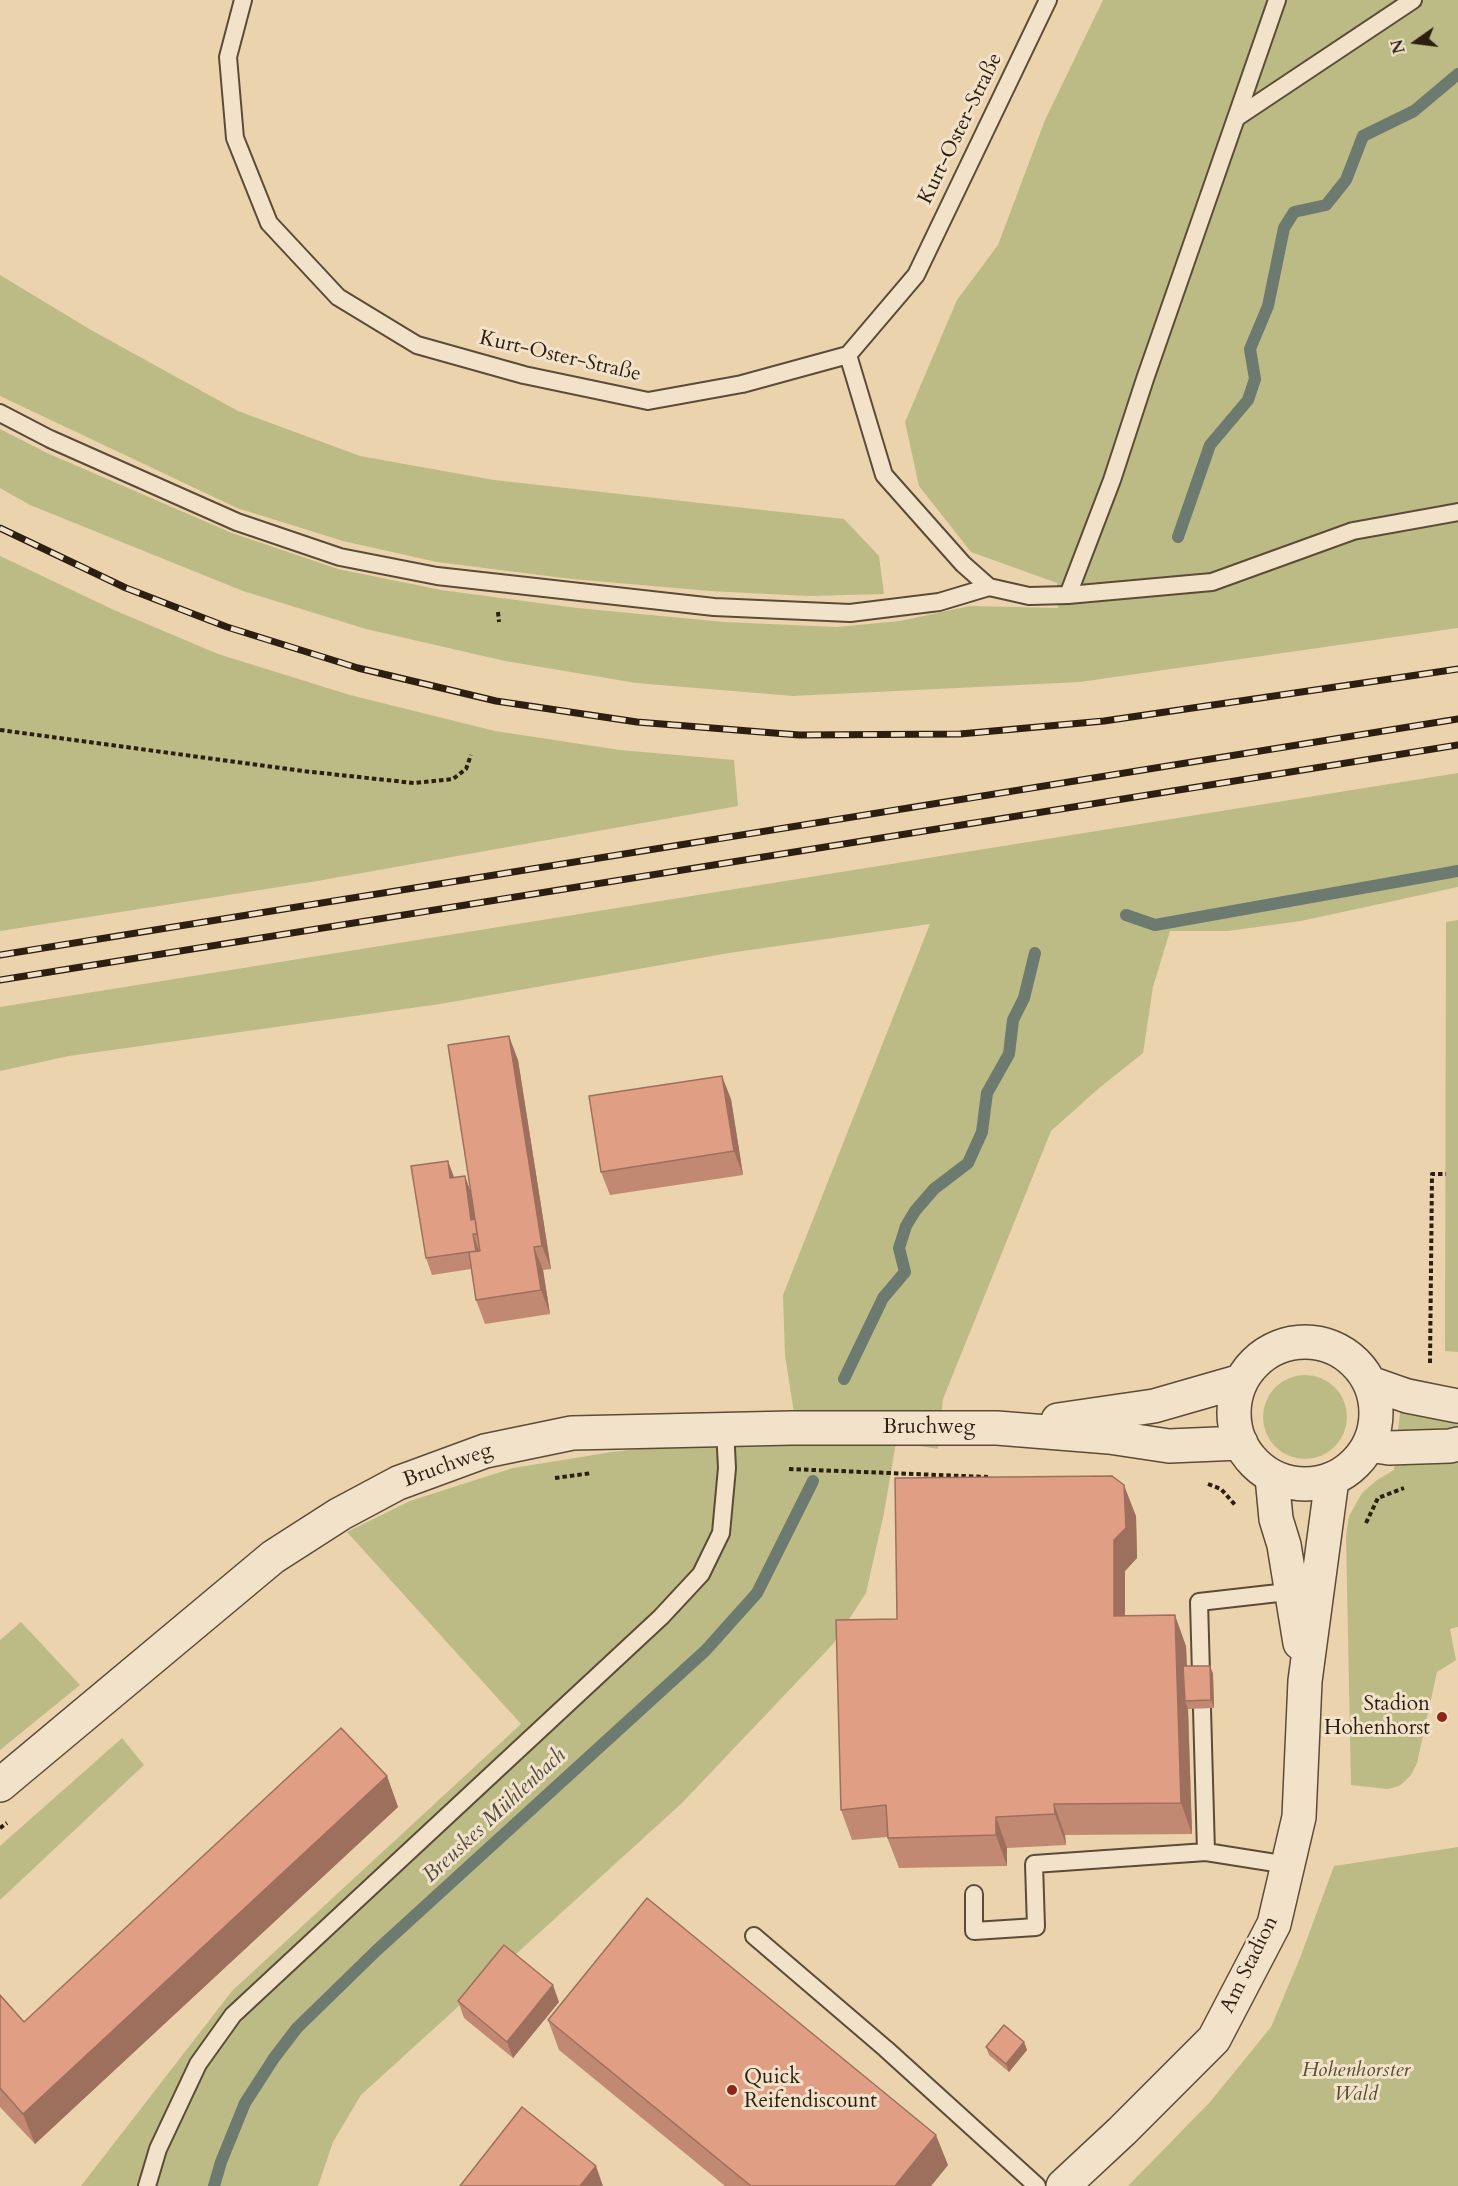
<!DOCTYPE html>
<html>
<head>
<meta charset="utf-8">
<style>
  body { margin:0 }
  #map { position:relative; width:1458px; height:2186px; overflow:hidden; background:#ebd3ad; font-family:Cardo,serif }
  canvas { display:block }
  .north { position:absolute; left:1386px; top:12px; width:60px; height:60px; -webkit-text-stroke:4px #f2e2ca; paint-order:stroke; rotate:256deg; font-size:16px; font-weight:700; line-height:24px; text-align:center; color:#2c1e10 }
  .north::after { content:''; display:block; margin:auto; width:21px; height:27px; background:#2c1e10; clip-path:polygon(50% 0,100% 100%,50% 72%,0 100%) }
</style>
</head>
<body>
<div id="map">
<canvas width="1458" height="2186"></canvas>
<div class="north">N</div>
</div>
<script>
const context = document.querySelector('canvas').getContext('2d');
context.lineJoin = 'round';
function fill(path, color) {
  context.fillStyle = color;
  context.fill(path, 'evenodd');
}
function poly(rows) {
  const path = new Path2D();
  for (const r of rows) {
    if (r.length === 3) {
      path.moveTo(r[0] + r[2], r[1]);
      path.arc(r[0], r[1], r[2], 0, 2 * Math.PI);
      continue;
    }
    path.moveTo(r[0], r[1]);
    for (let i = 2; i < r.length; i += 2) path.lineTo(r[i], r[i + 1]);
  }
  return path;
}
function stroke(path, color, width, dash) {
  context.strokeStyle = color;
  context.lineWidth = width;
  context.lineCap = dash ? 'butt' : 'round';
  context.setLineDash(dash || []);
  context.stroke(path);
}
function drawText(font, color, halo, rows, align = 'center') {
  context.font = font + ' Cardo,serif';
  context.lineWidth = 6;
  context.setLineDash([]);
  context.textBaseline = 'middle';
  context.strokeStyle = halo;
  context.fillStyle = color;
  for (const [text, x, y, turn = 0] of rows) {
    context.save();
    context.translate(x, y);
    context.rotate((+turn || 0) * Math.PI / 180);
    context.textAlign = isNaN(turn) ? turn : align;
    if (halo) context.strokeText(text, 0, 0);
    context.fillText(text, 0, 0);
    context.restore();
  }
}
const green = poly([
  [1103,0,1458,0,1458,628,1080,682,793,696,636,683,505,661,366,629,243,591,30,505,0,488,0,429,47,453,232,533,338,569,441,590,577,608,724,622,837,627,900,621,970,606,1058,608,1057,583,971,552,919,486,905,422,957,300,998,245,1045,120],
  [0,275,91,330,238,411,360,456,494,480,844,519,879,556,884,594,809,596,710,591,572,579,437,562,343,541,237,508,0,396],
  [0,556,114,610,218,654,350,695,495,731,620,750,734,760,738,806,317,881,0,931],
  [1458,773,1458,887,1301,921,1228,931,1170,931,1153,987,1143,1053,1098,1089,1051,1131,943,1399,938,1449,896,1442,884,1513,866,1593,833,1644,682,1803,361,2095,333,2142,318,2186,81,2186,232,1991,521,1724,347,1532,410,1501,513,1468,612,1452,706,1442,798,1439,785,1355,783,1295,930,924,729,953,440,1004,69,1056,0,1071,0,1007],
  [1458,920,1458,1352,1445,1351,1446,922],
  [1305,1417,42],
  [1404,1376,1458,1389,1458,1627,1450,1629,1456,1660,1437,1672,1417,1763,1411,1775,1404,1782,1399,1786,1388,1789,1351,1785,1346,1536,1349,1516,1362,1493,1377,1480,1394,1470],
  [21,1622,80,1685,0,1750,0,1640],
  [122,1738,144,1765,0,1900,0,1846],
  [1458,1847,1458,2186,1128,2186,1210,2102,1271,2027,1300,1958,1334,1866]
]);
const stream = poly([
  [1178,537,1210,445,1248,400,1255,379,1250,349,1268,306,1284,228,1294,212,1326,205,1346,180,1363,136,1414,111,1458,74],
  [1126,915,1155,925,1458,871],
  [844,1379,883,1298,905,1272,899,1248,906,1226,915,1211,934,1189,968,1163,982,1132,987,1093,1009,1054,1013,1020,1024,998,1035,953],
  [214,2186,221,2162,245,2103,274,2058,297,2028,376,1951,706,1650,757,1593,813,1481]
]);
const path = poly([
  [498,612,499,622],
  [0,730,303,771,414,783,453,779,466,769,471,755],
  [1430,1363,1432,1174,1446,1174],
  [789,1469,988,1477],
  [555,1478,592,1473],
  [1208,1484,1221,1489,1236,1506],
  [1366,1523,1378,1498,1404,1488],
  [0,1828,7,1823]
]);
const service = poly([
  [243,0,228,57,235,138,269,223,338,297,417,345,524,375,648,401,742,384,848,355,916,275,1048,0],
  [1236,118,1277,0],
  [848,355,884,475,963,564,989,587,1029,596,1068,595,1212,582,1353,531,1458,512],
  [0,413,50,439,237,522,340,557,437,576,714,607,850,613,939,602,989,587],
  [1068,595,1112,480,1145,379,1236,118,1413,0],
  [1206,1852,1199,1602,1296,1591],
  [974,1894,974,1931,1036,1927,1034,1864,1206,1852,1288,1865],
  [754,1936,886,2049,1037,2186],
  [147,2186,158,2149,198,2064,233,2015,661,1617,701,1574,721,1533,727,1468,725,1429]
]);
const minor = poly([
  [1272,1477,1276,1519,1284,1545,1300,1643],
  [1063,2186,1122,2131,1214,2039,1274,1924,1299,1817,1305,1681,1332,1479]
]);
const tertiary = poly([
  [1305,1413,71],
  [1370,1383,1407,1396,1458,1406],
  [1058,1420,1154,1406,1241,1381],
  [1369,1445,1389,1448,1450,1446,1458,1444],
  [0,1785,273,1557,340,1514,398,1483,485,1451,572,1433,791,1428,997,1428,1109,1437,1169,1446,1241,1443]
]);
const rail = poly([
  [0,528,126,588,227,627,358,668,496,701,637,722,799,735,960,734,1104,721,1458,669],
  [0,955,1458,719],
  [0,980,1458,745]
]);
const wall = poly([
  [518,1060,551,1269,543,1270,550,1314,485,1324,476,1300,471,1269,432,1275,426,1258,454,1178,465,1176,471,1193],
  [731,1099,743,1175,610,1195,601,1172],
  [1136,1516,1137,1558,1125,1571,1125,1616,1186,1646,1187,1666,1210,1666,1213,1674,1214,1708,1188,1709,1192,1834,1065,1835,1066,1845,1007,1848,1007,1866,899,1868,887,1837,852,1840,841,1810,897,1619],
  [387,1776,398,1807,35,2144,0,2107,0,1995,24,2022],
  [458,2001,559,2002,513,2058,464,2018],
  [548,2020,948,2165,931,2186,725,2186,559,2050],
  [1024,2042,1027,2050,1009,2072,989,2055,986,2047]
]);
const shadedWall = poly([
  [509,1036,518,1060,551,1269,542,1246],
  [722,1076,731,1099,743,1175,734,1151],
  [448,1161,454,1177,456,1195,450,1178],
  [465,1176,471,1193,477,1234,471,1220],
  [473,1234,479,1251,482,1267,476,1251],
  [534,1247,543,1270,550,1314,541,1290],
  [1124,1485,1136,1516,1137,1558,1125,1571,1125,1647,1114,1616,1114,1540],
  [1175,1615,1186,1646,1188,1701,1185,1701,1188,1709,1192,1834,1181,1803],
  [1210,1666,1213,1674,1214,1708,1211,1700],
  [387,1776,398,1807,35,2144,23,2114],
  [1054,1804,1065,1835,1066,1845,1055,1814],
  [996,1817,1007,1848,1007,1866,996,1835],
  [553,1985,559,2002,513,2058,507,2042],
  [1024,2042,1027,2050,1009,2072,1006,2064],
  [936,2135,948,2165,931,2186,895,2186],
  [596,2166,603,2186,580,2186]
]);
const building = poly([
  [509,1036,542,1246,534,1247,541,1290,476,1300,469,1252,480,1251,448,1045,509,1036],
  [722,1076,734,1151,601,1172,589,1096,722,1076],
  [448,1161,450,1178,465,1176,471,1220,475,1219,477,1234,473,1234,476,1251,426,1258,411,1166,448,1161],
  [1112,1476,1124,1485,1126,1528,1114,1540,1114,1616,1175,1615,1181,1803,1054,1804,1055,1814,996,1817,996,1835,888,1838,886,1805,841,1810,836,1620,897,1619,895,1478,1112,1476],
  [1183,1666,1210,1666,1211,1700,1185,1701,1183,1666],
  [341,1728,387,1776,23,2114,0,2088,0,1995,24,2022,341,1728],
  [647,1898,936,2135,895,2186,751,2186,548,2020,647,1898],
  [504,1945,553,1985,507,2042,458,2001,504,1945],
  [1004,2025,1024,2042,1006,2064,986,2047,1004,2025],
  [522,2107,596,2166,580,2186,460,2186,522,2107]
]);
const markers = [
  [1442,1717,6,"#8f2418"],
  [732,2090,6,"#8f2418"]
];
const streetNames = [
  ["Kurt-Oster-Straße",961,129,-64],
  ["Kurt-Oster-Straße",560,357,13],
  ["Bruchweg",929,1428],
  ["Bruchweg",448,1466,-20],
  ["Am Stadion",1250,1965,-64]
];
const poiNames = [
  ["Stadion",1430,1705],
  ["Hohenhorst",1430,1729],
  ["Quick",744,2078,"left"],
  ["Reifendiscount",744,2102,"left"]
];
const parkNames = [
  ["Hohenhorster",1356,2071],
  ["Wald",1356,2095]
];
const waterNames = [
  ["Breuskes Mühlenbach",495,1816,-43]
];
fill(green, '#bcbb86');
stroke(stream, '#6d7a70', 12);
stroke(service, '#5c4b37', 20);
stroke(minor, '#5c4b37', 36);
stroke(tertiary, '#5c4b37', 36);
stroke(path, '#2c1e10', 4, [4.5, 3]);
stroke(service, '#f2e2ca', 16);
stroke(minor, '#f2e2ca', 33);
stroke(tertiary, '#f2e2ca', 33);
stroke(rail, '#2c1e10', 7);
stroke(rail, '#f2e2ca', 4.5, [14]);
fill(wall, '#c18972');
fill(shadedWall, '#9d6f5d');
fill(building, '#e09f85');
stroke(building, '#9d6f5d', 1.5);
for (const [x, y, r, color] of markers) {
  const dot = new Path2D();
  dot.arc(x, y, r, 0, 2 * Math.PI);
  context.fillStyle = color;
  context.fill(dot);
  stroke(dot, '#f2e2ca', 2);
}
drawText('21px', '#2c1e10', '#f2e2ca', streetNames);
drawText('21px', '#2c1e10', '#f2e2ca', poiNames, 'right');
drawText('italic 21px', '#574d33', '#f2e2ca', parkNames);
drawText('italic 22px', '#4d4c40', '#f2e2ca', waterNames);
</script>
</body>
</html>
